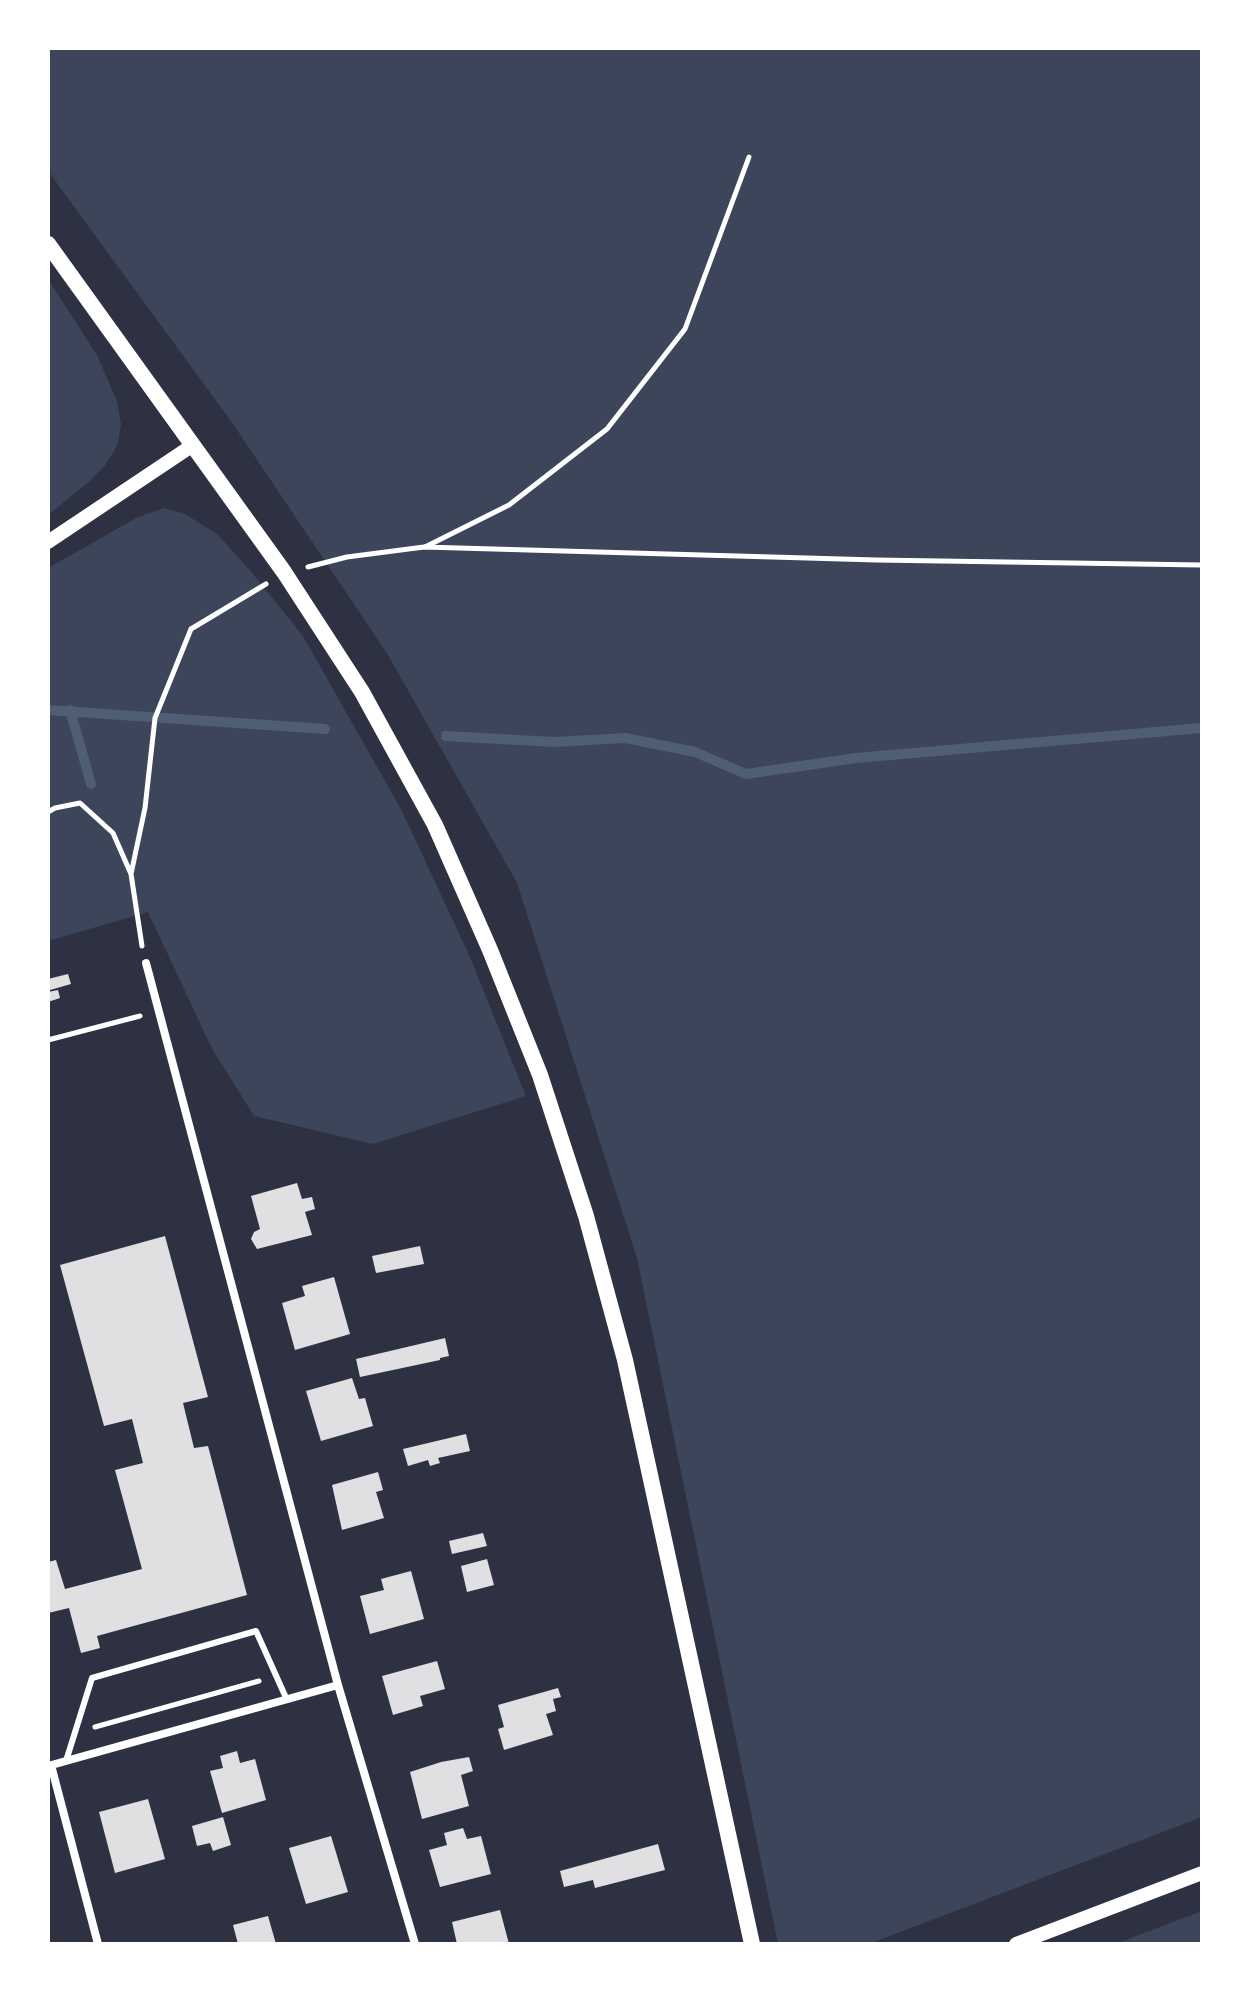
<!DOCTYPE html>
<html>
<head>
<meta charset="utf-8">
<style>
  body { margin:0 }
  #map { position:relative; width:1250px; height:1992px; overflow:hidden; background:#2d3142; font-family:Raleway,sans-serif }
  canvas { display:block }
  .frame { position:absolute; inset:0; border:50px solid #fff; pointer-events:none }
</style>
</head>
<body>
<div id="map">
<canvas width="1250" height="1992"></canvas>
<div class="frame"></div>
</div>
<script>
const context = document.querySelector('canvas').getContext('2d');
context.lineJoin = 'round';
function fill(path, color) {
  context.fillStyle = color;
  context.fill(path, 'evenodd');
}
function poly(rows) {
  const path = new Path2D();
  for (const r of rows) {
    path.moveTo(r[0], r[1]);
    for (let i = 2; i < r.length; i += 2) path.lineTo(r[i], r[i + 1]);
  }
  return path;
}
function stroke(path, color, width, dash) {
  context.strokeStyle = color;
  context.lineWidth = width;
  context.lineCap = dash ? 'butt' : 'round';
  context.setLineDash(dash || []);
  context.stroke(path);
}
const green = poly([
  [48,48,1202,48,1202,1817,869,1944,778,1944,637,1258,517,883,388,655,233,424,48,171],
  [48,279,97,355,117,401,121,424,118,444,106,464,90,481,48,515],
  [164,508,185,514,217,534,249,569,303,636,402,811,470,957,526,1096,373,1144,254,1116,211,1047,148,912,48,941,48,568,138,517],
  [1202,1911,1202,1944,1115,1944]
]);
const stream = poly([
  [48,710,325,729],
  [70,710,91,784],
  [446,736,554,742,625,738,695,752,746,774,856,758,1202,728]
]);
const building = poly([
  [68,974,71,984,50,990,48,979],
  [58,990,60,998,48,1002,48,992],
  [297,1183,302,1199,312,1197,315,1209,305,1212,312,1235,257,1249,251,1239,254,1232,260,1229,251,1196],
  [165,1236,208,1397,183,1403,194,1448,208,1446,247,1595,97,1636,100,1648,81,1653,69,1608,48,1613,48,1562,56,1560,65,1589,142,1569,115,1470,143,1463,132,1419,104,1426,60,1265],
  [420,1246,424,1264,376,1273,372,1256],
  [334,1277,350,1334,295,1350,282,1303,305,1296,302,1286],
  [445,1338,449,1356,440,1358,440,1360,360,1377,356,1359],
  [352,1378,359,1399,365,1398,373,1426,321,1441,306,1391],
  [466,1434,470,1451,438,1458,440,1463,430,1466,428,1460,408,1466,403,1449],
  [378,1472,383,1490,376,1492,384,1518,342,1530,332,1485],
  [483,1533,487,1546,452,1554,449,1541],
  [487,1559,494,1585,467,1592,461,1566],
  [411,1571,424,1619,370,1634,360,1596,384,1590,381,1579],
  [437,1661,445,1689,420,1696,423,1706,393,1715,382,1676],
  [558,1688,561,1697,553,1699,556,1711,546,1714,553,1735,504,1750,498,1729,504,1727,498,1705],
  [237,1751,240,1763,255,1759,266,1800,222,1813,210,1771,223,1768,220,1756],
  [469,1757,473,1771,461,1775,469,1806,422,1819,410,1772,441,1762],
  [148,1799,165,1859,115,1873,99,1812],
  [223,1817,231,1845,213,1851,210,1843,197,1846,192,1826],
  [463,1828,467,1839,481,1836,491,1874,440,1887,429,1850,447,1845,444,1833],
  [331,1836,348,1892,306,1904,289,1848],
  [658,1844,665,1870,595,1888,593,1880,564,1887,560,1871],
  [500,1910,509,1944,457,1944,452,1922],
  [268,1916,276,1944,238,1944,233,1925]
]);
const path = poly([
  [425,547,509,505,607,429,685,329,749,157],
  [308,567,347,557,424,547,876,560,1202,565],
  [48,812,55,808,80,803,113,833,131,874],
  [142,946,131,874,145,808,155,718,191,629,266,584],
  [48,1040,140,1016],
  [95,1727,259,1681]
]);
const service = poly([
  [66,1761,92,1678,256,1631,287,1700]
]);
const minor = poly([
  [146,963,338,1685,415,1944],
  [51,1765,98,1944],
  [48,1766,338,1685]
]);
const tertiary = poly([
  [48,542,193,445],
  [1016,1944,1202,1873]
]);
const secondary = poly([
  [48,244,284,572,362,692,435,825,490,950,540,1075,586,1216,625,1360,752,1944]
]);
fill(green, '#3c4559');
stroke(stream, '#4f5d75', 10);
fill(building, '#e0e0e3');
stroke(path, '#fff', 5);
stroke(service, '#fff', 6);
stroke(minor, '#fff', 8);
stroke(tertiary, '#fff', 14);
stroke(secondary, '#fff', 16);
</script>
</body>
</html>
